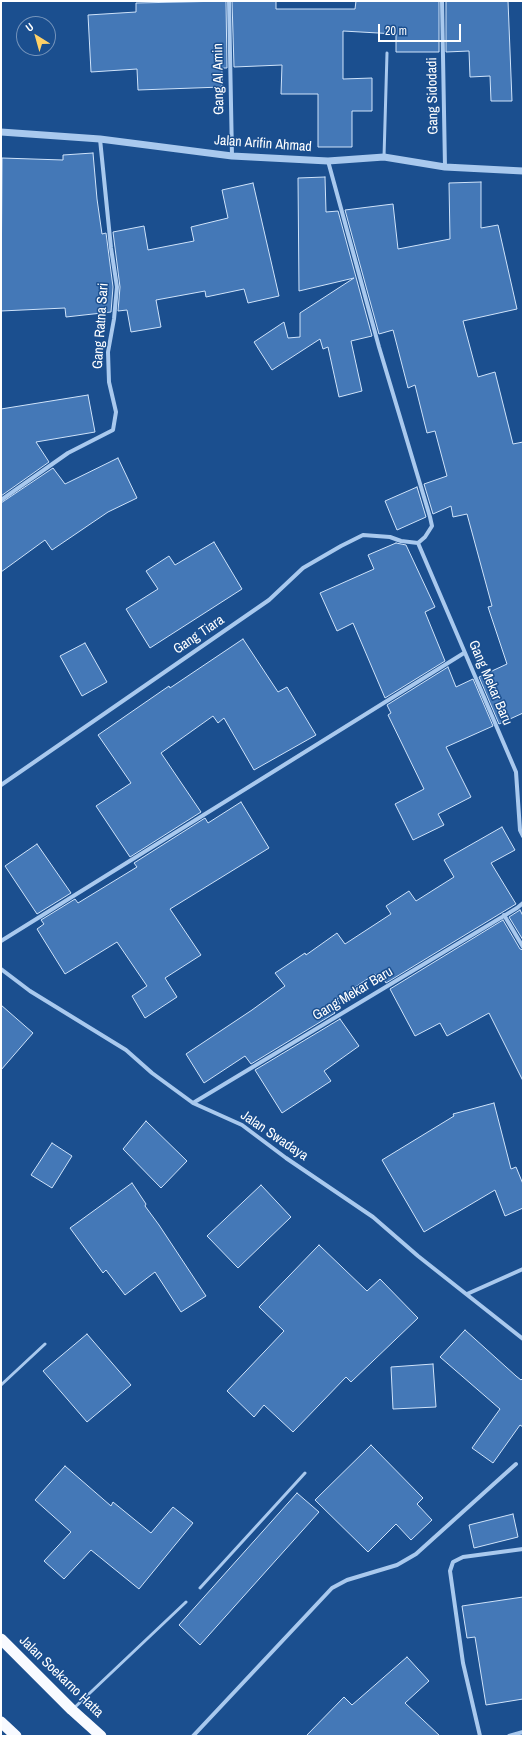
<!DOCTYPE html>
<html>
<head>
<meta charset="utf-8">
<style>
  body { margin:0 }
  #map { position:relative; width:524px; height:1737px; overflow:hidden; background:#1b4f8f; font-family:"Archivo Narrow",sans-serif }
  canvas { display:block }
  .frame { position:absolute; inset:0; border:2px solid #fff; pointer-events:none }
  .north { position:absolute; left:16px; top:16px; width:40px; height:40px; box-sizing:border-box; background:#1b4f8f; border:1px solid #7695bc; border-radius:50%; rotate:323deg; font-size:11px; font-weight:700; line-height:16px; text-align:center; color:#fff }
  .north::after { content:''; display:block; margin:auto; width:14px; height:18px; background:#ffd166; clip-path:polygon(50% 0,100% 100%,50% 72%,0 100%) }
  .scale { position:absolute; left:378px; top:24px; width:83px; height:18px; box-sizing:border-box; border:2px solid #fff; border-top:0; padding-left:5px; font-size:12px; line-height:14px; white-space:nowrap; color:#fff; -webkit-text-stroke:3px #1b4f8f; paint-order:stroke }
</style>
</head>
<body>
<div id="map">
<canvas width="524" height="1737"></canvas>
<div class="frame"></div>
<div class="north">U</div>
<div class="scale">20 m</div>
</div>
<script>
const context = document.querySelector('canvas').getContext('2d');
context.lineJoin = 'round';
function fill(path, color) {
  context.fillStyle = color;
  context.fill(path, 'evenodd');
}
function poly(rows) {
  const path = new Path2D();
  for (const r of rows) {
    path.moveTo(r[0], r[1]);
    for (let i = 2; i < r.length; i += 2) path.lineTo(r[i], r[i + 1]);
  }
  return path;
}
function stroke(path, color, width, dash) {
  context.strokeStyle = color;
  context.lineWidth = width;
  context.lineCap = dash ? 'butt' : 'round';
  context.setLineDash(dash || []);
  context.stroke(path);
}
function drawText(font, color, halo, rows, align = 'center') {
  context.font = font + ' "Archivo Narrow",sans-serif';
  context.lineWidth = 3;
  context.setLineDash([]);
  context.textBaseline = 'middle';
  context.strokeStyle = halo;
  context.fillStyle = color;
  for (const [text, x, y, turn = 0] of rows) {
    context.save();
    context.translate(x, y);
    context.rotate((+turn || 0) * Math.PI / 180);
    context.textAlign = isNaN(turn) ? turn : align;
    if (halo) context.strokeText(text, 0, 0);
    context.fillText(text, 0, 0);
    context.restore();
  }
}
const building = poly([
  [226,1,227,68,222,68,222,87,138,90,137,69,91,72,88,15,136,12,136,3,226,1],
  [232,1,276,1,276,9,355,9,356,1,439,1,439,52,396,52,396,34,343,31,343,79,372,78,372,111,352,111,352,147,318,147,318,94,281,94,282,65,234,67,232,1],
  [446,1,508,1,512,101,491,101,490,76,470,77,469,51,446,52,446,1],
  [93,153,97,199,102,234,106,233,113,287,111,312,66,317,65,308,1,311,2,158,63,160,63,155,93,153],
  [325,177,326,212,338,211,372,336,351,341,362,391,339,397,328,347,323,349,320,339,272,370,254,342,284,322,288,338,300,337,300,313,354,278,299,291,298,178,325,177],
  [481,182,481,228,498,225,517,309,463,321,478,377,495,372,513,444,523,442,523,713,499,724,479,677,507,664,488,607,492,606,467,514,453,517,451,506,433,514,424,484,447,476,435,431,427,433,415,385,408,388,393,330,379,334,345,210,393,204,398,249,450,239,449,183,481,182],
  [253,183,279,296,248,303,244,289,206,297,205,291,156,300,161,327,131,332,127,310,118,311,120,287,113,232,144,226,148,250,194,241,191,227,228,218,222,190,253,183],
  [88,395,95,432,36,442,49,462,1,496,1,409,88,395],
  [118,458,137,498,108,512,52,550,45,540,1,572,1,503,53,468,65,484,118,458],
  [417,487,426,517,397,530,385,501,417,487],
  [214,542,242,589,150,648,126,609,158,589,146,571,169,556,175,565,214,542],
  [396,543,406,545,435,607,425,612,445,661,385,698,353,623,337,631,320,593,374,569,368,555,396,543],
  [243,639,278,692,287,687,316,735,254,770,224,718,218,723,213,716,161,753,201,812,130,857,96,806,131,783,98,735,169,686,170,688,243,639],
  [85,643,107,682,82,696,60,656,85,643],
  [448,667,456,687,473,679,493,726,446,747,471,797,438,814,444,825,413,840,395,804,424,789,388,715,391,713,387,705,448,667],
  [241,802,269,848,170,909,201,955,165,978,177,997,145,1018,132,996,147,986,117,942,65,974,37,929,44,924,41,920,75,899,78,903,137,867,134,863,205,818,208,823,241,802],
  [502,827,515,850,491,863,516,904,386,983,381,974,377,976,375,974,337,999,340,1004,332,1009,335,1013,251,1064,245,1056,204,1083,186,1054,252,1010,285,986,275,973,305,953,306,955,337,933,345,944,391,914,386,906,409,891,416,901,454,877,444,860,502,827],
  [37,844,71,893,37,914,5,866,37,844],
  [520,910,523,916,523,940,509,917,520,910],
  [503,920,520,949,523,950,523,1081,489,1013,447,1036,440,1023,415,1036,390,989,503,920],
  [1,1005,33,1033,1,1070,1,1005],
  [340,1019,359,1046,324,1071,331,1081,282,1113,255,1070,340,1019],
  [494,1103,511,1169,516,1167,523,1184,523,1208,505,1216,495,1190,424,1232,382,1160,454,1116,453,1114,494,1103],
  [146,1121,187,1161,161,1188,123,1149,146,1121],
  [52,1143,72,1156,52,1188,31,1175,52,1143],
  [132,1183,146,1204,145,1206,159,1225,206,1296,181,1312,155,1272,125,1295,106,1270,103,1273,70,1228,132,1183],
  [261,1185,291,1217,238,1268,207,1236,261,1185],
  [319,1245,367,1291,380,1279,418,1318,351,1382,346,1377,293,1432,264,1405,254,1417,227,1391,284,1331,259,1307,319,1245],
  [465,1330,516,1376,521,1380,523,1378,523,1427,520,1425,493,1463,472,1448,500,1409,440,1357,465,1330],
  [87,1334,131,1385,87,1422,43,1371,87,1334],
  [433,1364,436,1407,393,1409,391,1367,433,1364],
  [371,1445,423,1498,417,1504,432,1520,411,1540,396,1524,368,1552,315,1500,371,1445],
  [65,1466,111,1506,113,1502,151,1533,173,1507,193,1523,139,1589,91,1550,64,1579,44,1561,71,1532,35,1500,65,1466],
  [297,1493,319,1512,200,1645,179,1625,297,1493],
  [513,1514,518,1537,474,1548,469,1525,513,1514],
  [523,1597,523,1699,486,1705,475,1637,467,1638,462,1606,523,1597],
  [407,1657,429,1681,405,1703,440,1736,306,1736,344,1697,352,1705,407,1657]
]);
const service = poly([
  [384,157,387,53],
  [1,1385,45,1344],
  [200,1588,305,1473],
  [73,1709,186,1602]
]);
const minor = poly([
  [229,1,232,156],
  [442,1,445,167],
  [328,161,379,347,430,517,432,526,425,537,418,543],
  [1,500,68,453,113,430,116,412,109,382,108,352,114,319,117,287,111,248,100,139],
  [418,543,516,772,520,830,523,836],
  [1,785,269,600,303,568,341,546,363,535,390,537,401,541,418,543],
  [504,915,523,947],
  [1,941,464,653],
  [1,969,30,991,126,1050,152,1073,193,1103,242,1125,286,1158,373,1217,418,1256,523,1339],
  [193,1103,517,908,523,903],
  [467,1294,523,1269],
  [193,1736,332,1588,347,1580,397,1565,416,1554,516,1464],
  [480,1736,463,1663,450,1571,453,1562,463,1557,523,1549],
  [509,1736,523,1732]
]);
const tertiary = poly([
  [1,132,100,139,232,156,328,161,384,157,445,167,523,171]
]);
const trunk = poly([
  [1,1639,72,1710,101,1736],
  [1,1722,16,1736]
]);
const streetNames = [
  ["Gang Al Amin",219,79,-91],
  ["Gang Sidodadi",433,96,-91],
  ["Jalan Arifin Ahmad",263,144,4],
  ["Gang Ratna Sari",101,326,-86],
  ["Gang Tiara",199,635,-34],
  ["Gang Mekar Baru",490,683,67],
  ["Gang Mekar Baru",353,994,-31],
  ["Jalan Swadaya",274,1136,34],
  ["Jalan Soekarno Hatta",61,1677,44]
];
fill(building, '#4478b7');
stroke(building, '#cfe3fa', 1);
stroke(service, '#a9c9ee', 3);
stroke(minor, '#a9c9ee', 4);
stroke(tertiary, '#a9c9ee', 7);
stroke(trunk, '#f8faff', 11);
drawText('14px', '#fff', '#1b4f8f', streetNames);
</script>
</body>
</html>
